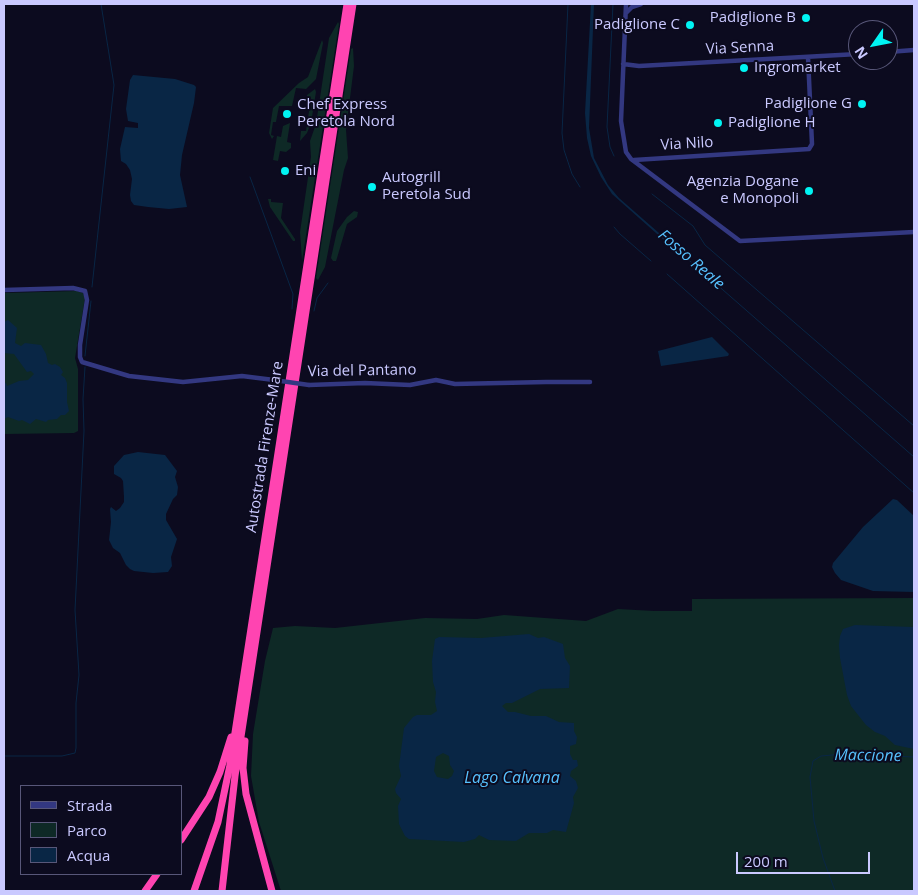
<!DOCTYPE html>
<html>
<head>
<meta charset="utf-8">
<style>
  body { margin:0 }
  #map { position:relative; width:918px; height:895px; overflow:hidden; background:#0c0b1f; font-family:"Open Sans",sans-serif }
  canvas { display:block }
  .frame { position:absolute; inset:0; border:5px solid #cac9ff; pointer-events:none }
  .legend { position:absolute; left:20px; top:785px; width:162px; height:90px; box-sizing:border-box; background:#0c0b1f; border:1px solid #585779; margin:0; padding:6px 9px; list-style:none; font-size:15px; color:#cac9ff }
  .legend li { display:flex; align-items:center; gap:10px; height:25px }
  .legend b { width:25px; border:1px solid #585779 }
  .north { position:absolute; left:848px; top:20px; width:50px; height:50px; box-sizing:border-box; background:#0c0b1f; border:1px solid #585779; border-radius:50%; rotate:237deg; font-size:14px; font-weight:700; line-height:20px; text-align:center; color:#cac9ff }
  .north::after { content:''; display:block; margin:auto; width:18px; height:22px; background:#00f4f3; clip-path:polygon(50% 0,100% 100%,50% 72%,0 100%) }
  .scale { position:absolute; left:736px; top:852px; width:134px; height:22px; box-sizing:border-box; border:2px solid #cac9ff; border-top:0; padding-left:6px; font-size:15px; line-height:18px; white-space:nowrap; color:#cac9ff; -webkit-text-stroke:4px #0c0b1f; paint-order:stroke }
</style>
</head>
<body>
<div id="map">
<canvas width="918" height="895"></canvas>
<div class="frame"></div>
<ul class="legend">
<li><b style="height:6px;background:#333881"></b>Strada</li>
<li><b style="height:14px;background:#0e2926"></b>Parco</li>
<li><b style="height:14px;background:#092645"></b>Acqua</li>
</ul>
<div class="north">N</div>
<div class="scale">200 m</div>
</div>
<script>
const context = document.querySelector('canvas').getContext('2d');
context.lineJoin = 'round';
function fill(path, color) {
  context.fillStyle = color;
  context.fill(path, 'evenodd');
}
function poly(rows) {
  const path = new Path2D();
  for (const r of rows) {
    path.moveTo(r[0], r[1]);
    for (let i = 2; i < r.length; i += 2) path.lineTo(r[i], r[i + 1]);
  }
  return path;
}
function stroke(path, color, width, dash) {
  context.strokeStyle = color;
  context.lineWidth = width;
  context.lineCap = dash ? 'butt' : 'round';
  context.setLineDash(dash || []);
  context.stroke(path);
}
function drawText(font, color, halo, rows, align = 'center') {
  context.font = font + ' "Open Sans",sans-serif';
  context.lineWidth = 4;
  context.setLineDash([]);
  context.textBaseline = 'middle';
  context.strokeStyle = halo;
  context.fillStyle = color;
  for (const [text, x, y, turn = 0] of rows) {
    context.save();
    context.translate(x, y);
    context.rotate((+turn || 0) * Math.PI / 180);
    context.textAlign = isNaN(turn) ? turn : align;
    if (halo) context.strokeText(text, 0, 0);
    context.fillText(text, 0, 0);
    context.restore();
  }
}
const green = poly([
  [338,22,339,24,302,261,300,232,311,157,310,141,316,124,329,38],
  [322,40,323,43,316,79,306,89,296,88,292,106,279,106,276,122,273,122,271,135,274,136,272,139,269,133,273,108,299,83,308,77],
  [353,48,354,66,346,130,348,158,344,170,325,267,318,280,316,278,351,49],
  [315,89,316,92,311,123,307,133,300,141,301,131,306,131,311,98,307,97,307,95],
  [290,123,287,142,291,143,291,148,286,152,280,151,278,161,273,160,277,136,281,137,283,126],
  [268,199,271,199,271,202,283,203,281,218,295,239,295,241,293,241,270,207],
  [354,211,358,212,357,217,347,224,337,258,336,261,333,261,331,258,337,231,347,217],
  [77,291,83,293,85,298,75,358,78,369,78,431,74,433,4,434,4,293],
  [914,598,914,891,281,891,259,822,251,776,253,734,265,661,273,628,295,626,335,628,425,618,477,619,504,615,586,621,618,609,654,611,692,611,692,599]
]);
const water = poly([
  [591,4,594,4,589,128,594,158,608,185,619,198,675,247,674,249,612,194,601,177,591,156,587,138,585,113],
  [133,75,175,79,194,85,196,87,194,103,182,155,180,175,187,207,169,209,148,207,134,205,131,201,130,195,132,179,130,170,126,164,121,161,120,149,125,127,138,128,138,123,128,121,126,109,130,80],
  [8,320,17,328,15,343,21,346,25,343,41,345,46,354,48,363,52,365,55,364,60,367,63,372,61,375,65,378,67,383,67,402,69,411,65,415,61,415,57,419,48,420,46,422,36,419,30,424,22,420,19,421,8,417,4,419,4,384,6,383,7,386,19,381,28,380,34,374,31,371,27,372,14,354,4,353,4,322],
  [712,337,729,354,728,356,661,366,658,351],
  [138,452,165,455,177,471,175,477,178,487,177,495,173,499,166,514,166,520,177,539,171,557,172,566,168,572,153,573,134,571,130,569,126,565,120,553,113,548,109,540,111,522,110,509,111,507,116,511,120,508,124,502,124,497,123,481,121,478,114,474,114,466,124,455],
  [893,499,897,500,914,516,914,592,873,591,841,580,835,573,832,567,833,563,863,527],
  [855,625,914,627,914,749,895,745,885,736,875,732,866,725,851,706,847,695,840,658,839,645,840,636,843,629],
  [529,634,538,638,544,637,563,644,565,658,570,666,569,688,540,689,512,703,506,703,502,706,508,712,515,712,531,716,546,716,559,722,574,723,574,731,577,737,576,744,570,746,570,754,573,760,577,760,578,766,571,771,570,776,576,781,578,788,573,797,574,803,566,832,553,830,547,833,529,833,516,841,489,840,479,835,475,839,464,842,409,839,405,836,399,824,398,806,401,799,396,793,395,789,401,776,399,766,404,728,413,717,417,715,431,715,437,711,435,702,436,692,433,682,432,661,435,639,439,637,481,638],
  [443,753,449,756,450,765,454,771,452,776,448,779,437,777,434,771,436,757]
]);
const stream = poly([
  [568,4,562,133,564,150,572,174,580,187],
  [613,4,607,127,610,147,614,156],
  [250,177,293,294,292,309],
  [652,194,693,226,705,245,914,426],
  [614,227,620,234,651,261],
  [675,248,914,457],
  [667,274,914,493],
  [92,287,114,85,101,4],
  [314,311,317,298,328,283],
  [85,356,91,301],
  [4,756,62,756,75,753,76,748,76,703,79,675,75,610,84,431,83,399,85,367],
  [835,891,823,858,814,821,810,777,813,761,821,756,844,754,914,757]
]);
const minor = poly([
  [626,4,621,121,626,152,631,159,740,241,914,232],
  [626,13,632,7,641,4],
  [888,52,914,50],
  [623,64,639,66,858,54],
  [634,160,809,149,812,144,808,57],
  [4,290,73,288,85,291,87,300,80,345,80,357,82,362,129,376,183,382,242,376,274,380],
  [309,385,365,383,410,385,436,380,455,384,546,382,590,382]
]);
const highway = poly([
  [245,741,243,768,246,794,272,891],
  [181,840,209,797,220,772,231,737],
  [145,891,157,874],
  [194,891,218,822,230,765,347,4],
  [222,891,235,776,353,4]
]);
const minorBridge = poly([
  [274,380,309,385]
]);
const markers = [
  [806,18,5,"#00f4f3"],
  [690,25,5,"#00f4f3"],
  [744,68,5,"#00f4f3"],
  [862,104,5,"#00f4f3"],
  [287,114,5,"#00f4f3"],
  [718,123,5,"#00f4f3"],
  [285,171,5,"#00f4f3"],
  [372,187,5,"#00f4f3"],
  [809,191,5,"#00f4f3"]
];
const poiNames = [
  ["Padiglione B",796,18,"right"],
  ["Padiglione C",680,25,"right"],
  ["Ingromarket",754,68],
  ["Padiglione G",852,104,"right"],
  ["Chef Express",297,105],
  ["Peretola Nord",297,122],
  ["Padiglione H",728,123],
  ["Eni",295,171],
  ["Autogrill",382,178],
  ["Peretola Sud",382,195],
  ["Agenzia Dogane",799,182,"right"],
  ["e Monopoli",799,199,"right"]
];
const streetNames = [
  ["Via Senna",740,48,-3],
  ["Via Nilo",687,144,-3],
  ["Via del Pantano",362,371,-1],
  ["Autostrada Firenze-Mare",265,447,-81]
];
const waterNames = [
  ["Fosso Reale",691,260,41],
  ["Maccione",868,756,1],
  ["Lago Calvana",512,778]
];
fill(green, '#0e2926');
fill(water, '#092645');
stroke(stream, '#092645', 1);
stroke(minor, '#333881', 4.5);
stroke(highway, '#ff44b1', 7);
stroke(minorBridge, '#333881', 4.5);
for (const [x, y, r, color] of markers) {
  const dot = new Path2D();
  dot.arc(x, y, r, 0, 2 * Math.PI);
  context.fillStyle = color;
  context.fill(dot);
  stroke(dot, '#0c0b1f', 2);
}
drawText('15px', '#cac9ff', '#0c0b1f', poiNames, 'left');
drawText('15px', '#cac9ff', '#0c0b1f', streetNames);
drawText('italic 16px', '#57c2ff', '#0c0b1f', waterNames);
</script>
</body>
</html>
